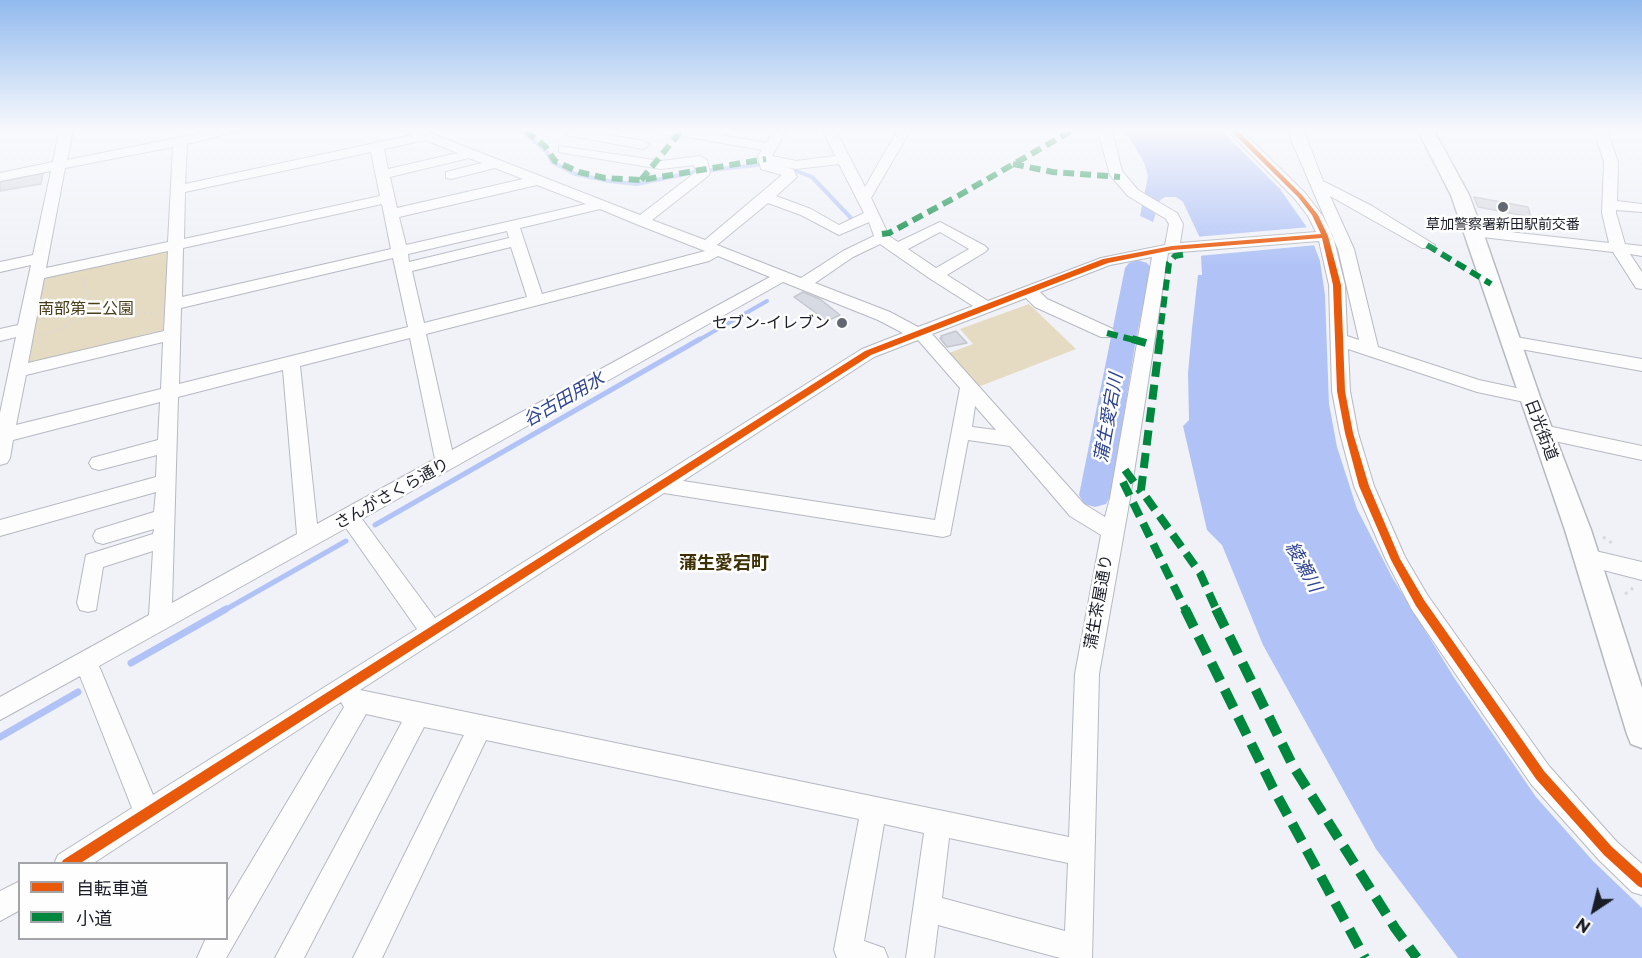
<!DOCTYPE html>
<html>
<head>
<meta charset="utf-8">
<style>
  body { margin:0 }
  #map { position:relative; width:1642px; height:958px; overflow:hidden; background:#f0f2f8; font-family:Montserrat,"Noto Sans JP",sans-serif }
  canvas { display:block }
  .legend { position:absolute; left:18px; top:862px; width:210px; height:78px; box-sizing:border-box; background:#fefefe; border:2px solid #a2a4a8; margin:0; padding:8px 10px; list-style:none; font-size:18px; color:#191d27 }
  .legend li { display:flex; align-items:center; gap:12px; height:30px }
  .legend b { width:30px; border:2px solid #a2a4a8 }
  .north { position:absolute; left:1564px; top:880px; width:60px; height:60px; -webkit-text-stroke:4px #fefefe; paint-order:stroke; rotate:215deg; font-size:16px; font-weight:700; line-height:24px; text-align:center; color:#191d27 }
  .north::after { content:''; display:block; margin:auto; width:21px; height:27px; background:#191d27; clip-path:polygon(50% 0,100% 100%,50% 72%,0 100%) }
</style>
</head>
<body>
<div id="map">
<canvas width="1642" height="958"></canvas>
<ul class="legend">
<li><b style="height:8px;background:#e8590c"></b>自転車道</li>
<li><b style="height:8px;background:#00873e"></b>小道</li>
</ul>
<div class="north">N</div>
</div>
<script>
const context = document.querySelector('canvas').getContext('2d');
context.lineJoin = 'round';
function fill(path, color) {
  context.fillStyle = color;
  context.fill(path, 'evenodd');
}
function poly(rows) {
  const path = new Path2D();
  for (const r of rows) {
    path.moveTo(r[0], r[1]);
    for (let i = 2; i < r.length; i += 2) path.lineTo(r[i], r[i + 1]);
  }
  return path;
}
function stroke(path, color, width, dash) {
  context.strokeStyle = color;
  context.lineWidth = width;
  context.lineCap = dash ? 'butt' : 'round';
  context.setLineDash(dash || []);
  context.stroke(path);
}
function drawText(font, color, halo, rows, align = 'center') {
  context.font = font + ' Montserrat,"Noto Sans JP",sans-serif';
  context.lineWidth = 5;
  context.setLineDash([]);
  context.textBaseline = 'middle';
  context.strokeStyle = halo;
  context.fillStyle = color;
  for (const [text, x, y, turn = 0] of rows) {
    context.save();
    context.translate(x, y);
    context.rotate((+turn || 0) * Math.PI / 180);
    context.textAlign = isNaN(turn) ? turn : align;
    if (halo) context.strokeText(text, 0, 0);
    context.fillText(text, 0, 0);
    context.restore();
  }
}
const green = poly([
  [171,248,163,330,24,365,43,277],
  [1029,304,1076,349,978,387,949,353,973,344,960,329]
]);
const water = poly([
  [1125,131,1222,131,1280,189,1308,229,1320,261,1325,295,1329,404,1337,447,1357,509,1392,577,1455,679,1536,797,1593,861,1642,908,1642,958,1458,958,1376,849,1263,645,1222,545,1207,530,1183,426,1189,420,1188,373,1192,329,1198,275,1202,275,1200,238,1183,202,1176,197,1165,197,1160,200,1153,222,1140,216,1148,176,1144,162]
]);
const pier = poly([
  [1310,227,1317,245,1198,256,1195,237]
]);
const streamFar2 = poly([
  [522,131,547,152,552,162,575,174,609,181,637,184,695,172,765,164],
  [783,166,812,177,851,218],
  [697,341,767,301]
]);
const streamFar1 = poly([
  [375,525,700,339],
  [223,611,346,541]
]);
const stream = poly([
  [131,663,226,609],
  [0,737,78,692]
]);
const river = poly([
  [1138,260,1147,263,1151,268,1136,339,1111,495,1106,504,1095,507,1084,504,1079,495,1125,268,1129,263,1138,260]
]);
const building = poly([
  [43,173,41,184,0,191,0,182,43,173],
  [1474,197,1528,207,1531,217,1478,207,1474,197],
  [803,292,820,299,840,315,827,321,794,297,803,292],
  [956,331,967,343,947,347,940,338,942,338,941,336,956,331]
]);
const pathFar1 = poly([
  [83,279,94,311],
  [41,334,58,330,94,311,158,314]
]);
const path = poly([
  [1603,537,1615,545],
  [1625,594,1633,588]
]);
const minor = poly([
  [59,131,73,131,67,160,212,131,239,131,187,144,185,184,412,135,407,131,425,131,640,215,696,172,694,165,661,169,564,153,559,152,559,146,661,161,700,156,707,160,710,173,708,176,652,220,705,240,782,175,761,169,758,156,762,150,683,136,678,138,655,131,700,131,766,143,773,131,786,131,772,156,796,161,835,156,823,131,836,131,865,187,897,131,910,131,871,198,889,236,898,242,940,222,985,246,988,249,985,252,947,275,988,301,1101,258,1165,245,1169,224,1166,219,1128,196,1110,175,1098,131,1112,131,1122,171,1138,190,1177,213,1183,224,1180,243,1316,232,1308,216,1295,199,1228,131,1242,131,1305,193,1322,215,1333,236,1345,285,1347,336,1359,340,1338,249,1290,137,1290,131,1304,131,1323,181,1372,206,1435,245,1432,248,1422,248,1330,196,1354,249,1378,347,1479,380,1535,392,1538,397,1535,402,1529,403,1477,392,1348,349,1350,391,1358,433,1374,486,1405,557,1428,596,1549,766,1617,842,1642,864,1642,895,1632,892,1599,860,1531,784,1412,610,1386,560,1354,486,1340,433,1332,391,1329,285,1319,241,1168,253,1130,498,1099,674,1092,958,1060,958,938,925,934,958,906,958,924,833,884,824,864,941,884,948,888,958,837,958,834,950,859,819,486,740,382,958,353,958,464,735,424,727,304,958,275,958,402,722,366,714,226,958,197,958,206,938,226,938,226,904,344,707,341,702,92,864,54,864,58,855,132,808,80,676,0,720,0,697,149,615,153,551,103,567,96,610,88,612,80,610,77,603,86,555,153,534,154,529,103,544,96,542,93,536,96,530,154,512,156,492,0,536,0,520,156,477,157,455,99,470,92,468,89,463,92,458,158,440,160,402,13,440,10,458,7,463,0,465,0,413,16,337,0,341,0,329,18,325,31,265,0,272,0,262,33,255,51,171,0,181,0,173,53,162,59,131],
  [425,140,458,153,388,169,384,149,425,140],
  [173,147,168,242,46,268,65,168,173,147],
  [371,152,380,196,184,239,185,192,371,152],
  [469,158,482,163,446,172,446,178,451,179,495,168,523,179,397,208,390,177,469,158],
  [839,164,864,213,839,225,811,209,776,196,797,177,793,169,785,167,796,169,839,164],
  [537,185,586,204,406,245,399,217,537,185],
  [768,203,801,215,839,235,869,222,874,236,843,251,801,278,717,245,768,203],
  [382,204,391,249,182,297,183,248,382,204],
  [600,209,636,224,705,251,542,294,520,228,600,209],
  [507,231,509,238,409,262,408,254,507,231],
  [940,232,969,249,936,268,908,249,940,232],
  [880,244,929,278,973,306,918,327,890,312,815,283,853,257,880,244],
  [511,247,527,297,424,323,412,271,511,247],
  [168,251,164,331,28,363,44,278,168,251],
  [718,256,770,277,452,450,426,334,709,261,718,256],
  [1152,257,1110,498,1105,517,1084,504,932,334,1026,298,1035,307,1101,337,1113,337,1115,333,1113,329,1047,299,1040,292,1110,265,1152,257],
  [393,258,408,327,179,384,181,308,393,258],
  [783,282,878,320,903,333,862,349,435,618,362,519,783,282],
  [410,338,435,459,317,524,300,366,410,338],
  [918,340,960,388,935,520,683,481,874,357,918,340],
  [163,342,161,389,16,425,26,375,163,342],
  [283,370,297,534,172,603,178,397,283,370],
  [975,406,996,430,972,427,975,406],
  [968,440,1010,446,1070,516,1101,535,1075,674,1069,837,360,690,664,493,943,537,950,535,968,440],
  [346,528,417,629,153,795,99,666,346,528],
  [949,838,1068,863,1065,931,942,898,949,838],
  [561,131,590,131,643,141,650,145,643,149,567,135,561,131],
  [1594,131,1607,131,1618,162,1617,201,1642,204,1642,212,1616,210,1616,213,1625,244,1642,246,1642,256,1630,254,1642,272,1642,289,1636,288,1613,252,1473,236,1466,232,1473,228,1609,243,1602,213,1604,162,1594,131],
  [1510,336,1642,359,1642,371,1504,346,1502,342,1510,336],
  [1543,425,1642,446,1642,460,1536,437,1534,432,1536,427,1543,425],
  [1587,549,1642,562,1642,580,1580,564,1577,558,1580,552,1587,549],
  [20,881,20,910,0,921,0,891,20,881]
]);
const major = poly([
  [1418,131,1434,131,1469,195,1485,238,1540,397,1591,530,1642,688,1642,748,1631,744,1627,734,1565,530,1451,195,1418,131]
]);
const quietFar2 = poly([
  [526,131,545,146,555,161,579,172,605,178,641,180,766,159],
  [1013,164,1053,172,1120,177],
  [641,180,681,131],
  [882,234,889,233,958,196,1071,131],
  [1427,245,1491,284],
  [1107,333,1138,341],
  [1159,341,1169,263,1175,256,1187,254]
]);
const quietFar1 = poly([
  [1132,339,1146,343],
  [1160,339,1141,490,1200,573,1217,611],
  [1125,470,1141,492],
  [1123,482,1186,611]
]);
const quiet = poly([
  [1185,609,1273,788,1365,958],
  [1216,609,1293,766,1395,928,1417,958]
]);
const cycleway = poly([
  [1231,131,1238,131,1302,195,1318,215,1328,236,1341,285,1345,391,1353,433,1369,486,1400,559,1424,600,1544,771,1612,847,1642,874,1642,888,1638,886,1604,855,1536,779,1416,606,1391,560,1359,486,1345,433,1337,391,1333,285,1322,238,1172,250,1108,263,871,355,79,864,61,864,63,860,865,351,1103,259,1172,246,1321,234,1312,215,1298,197,1231,131]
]);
const markers = [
  [1503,207,6,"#646870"],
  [842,323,6,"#646870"]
];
const farPoinames = [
  ["草加警察署新田駅前交番",1503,225]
];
const parkNames = [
  ["南部第二公園",86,309]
];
const poiNames = [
  ["セブン-イレブン",830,323]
];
const streetNames = [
  ["日光街道",1541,430,69],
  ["さんがさくら通り",392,494,-29],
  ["蒲生茶屋通り",1099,602,-80]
];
const waterNames = [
  ["谷古田用水",564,400,-30],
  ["蒲生愛宕川",1109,418,-80],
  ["綾瀬川",1303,567,61]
];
const neighbourhoodNames = [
  ["蒲生愛宕町",724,564]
];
fill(green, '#e5dbc2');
fill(water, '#b1c3f6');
fill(pier, '#f0f2f8');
stroke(streamFar2, '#b1c3f6', 4);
stroke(streamFar1, '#b1c3f6', 5);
stroke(stream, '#b1c3f6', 7);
fill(river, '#b1c3f6');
fill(building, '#d7dae2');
stroke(building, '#c5c7cf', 1.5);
stroke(minor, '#b6b9c1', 2);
stroke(major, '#b6b9c1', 3);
stroke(pathFar1, '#d8d9db', 2, [2, 4]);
stroke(path, '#d8d9db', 3, [3, 4.5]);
fill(minor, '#fdfdfe');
fill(major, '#fdfdfe');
stroke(quietFar2, '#00873e', 6, [11, 6]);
stroke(quietFar1, '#00873e', 8, [15, 8]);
stroke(quiet, '#00873e', 10, [20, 10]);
fill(cycleway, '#e8590c');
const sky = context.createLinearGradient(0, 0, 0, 265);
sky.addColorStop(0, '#92baee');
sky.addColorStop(0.49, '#f8f9fc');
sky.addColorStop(1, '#f8f9fc00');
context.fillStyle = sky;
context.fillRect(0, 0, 1642, 265);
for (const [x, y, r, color] of markers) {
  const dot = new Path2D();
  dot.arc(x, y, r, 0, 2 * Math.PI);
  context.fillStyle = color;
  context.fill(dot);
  stroke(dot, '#fefefe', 2);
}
drawText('14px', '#191d27', '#fefefe', farPoinames);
drawText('16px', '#493d1a', '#fefefe', parkNames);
drawText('16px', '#191d27', '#fefefe', poiNames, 'right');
drawText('16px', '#191d27', '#fefefe', streetNames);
drawText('italic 18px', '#2e4393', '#fefefe', waterNames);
drawText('bold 18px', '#3d3005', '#fefefe', neighbourhoodNames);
</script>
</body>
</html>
